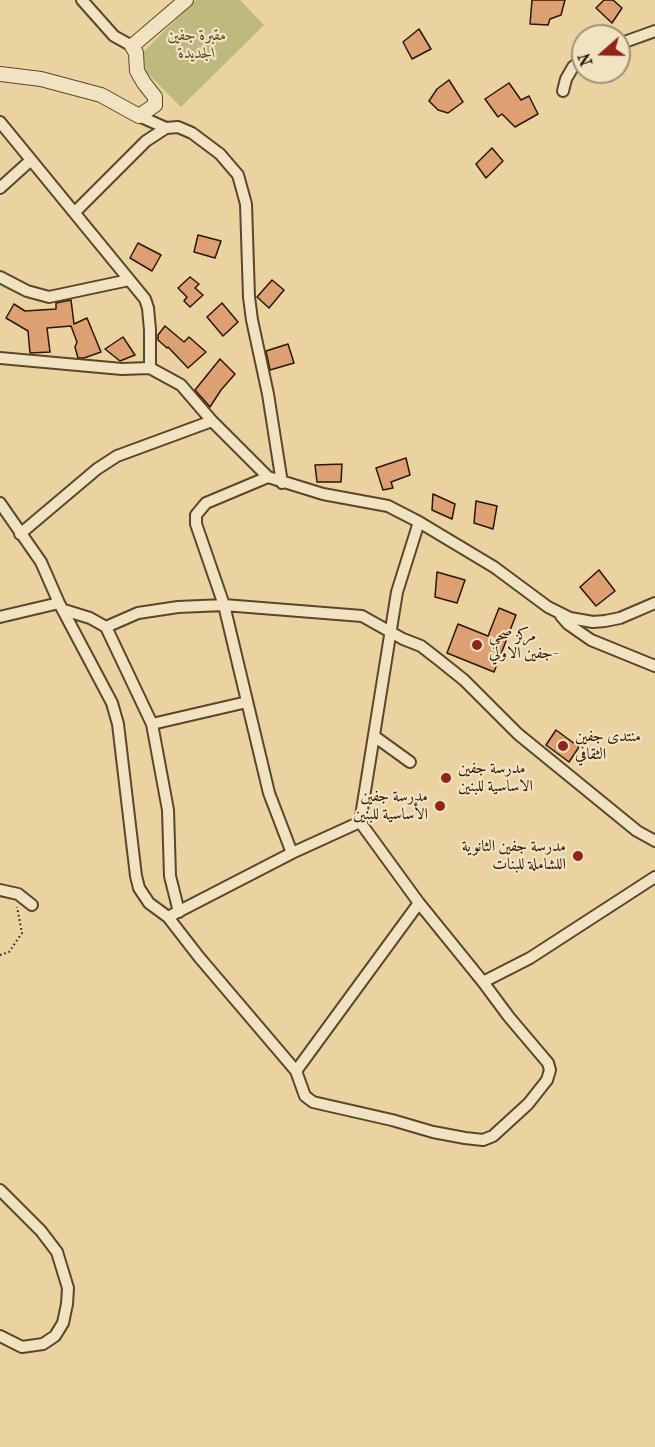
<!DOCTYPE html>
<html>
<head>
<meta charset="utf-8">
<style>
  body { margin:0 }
  #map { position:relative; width:655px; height:1447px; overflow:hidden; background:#ead2a1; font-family:"IM FELL French Canon",serif }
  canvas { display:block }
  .north { position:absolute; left:571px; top:24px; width:60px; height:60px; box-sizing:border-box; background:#f1e2c2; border:2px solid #a29175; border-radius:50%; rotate:250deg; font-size:16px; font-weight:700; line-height:24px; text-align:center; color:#2c1702 }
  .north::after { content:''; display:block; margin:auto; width:21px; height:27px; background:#8f2418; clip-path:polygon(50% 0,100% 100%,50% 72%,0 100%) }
</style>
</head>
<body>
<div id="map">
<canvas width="655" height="1447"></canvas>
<div class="north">N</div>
</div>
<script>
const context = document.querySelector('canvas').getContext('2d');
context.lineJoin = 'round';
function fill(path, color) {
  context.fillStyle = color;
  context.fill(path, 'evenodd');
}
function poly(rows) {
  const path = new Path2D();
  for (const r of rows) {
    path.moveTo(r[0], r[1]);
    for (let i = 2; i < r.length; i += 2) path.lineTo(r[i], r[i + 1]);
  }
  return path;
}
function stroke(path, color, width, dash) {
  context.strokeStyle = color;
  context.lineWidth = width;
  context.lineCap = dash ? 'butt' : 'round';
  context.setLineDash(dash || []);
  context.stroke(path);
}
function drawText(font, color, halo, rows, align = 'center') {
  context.font = font + ' "IM FELL French Canon",Amiri,serif';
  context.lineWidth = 4.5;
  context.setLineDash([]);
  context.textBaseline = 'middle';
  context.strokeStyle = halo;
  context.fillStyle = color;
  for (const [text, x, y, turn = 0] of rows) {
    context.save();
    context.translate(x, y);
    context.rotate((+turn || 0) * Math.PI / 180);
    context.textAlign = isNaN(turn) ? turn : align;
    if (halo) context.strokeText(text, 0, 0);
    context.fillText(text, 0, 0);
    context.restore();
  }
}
const green = poly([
  [196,0,240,0,264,25,181,107,146,72,143,52]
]);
const building = poly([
  [532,0,565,0,561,15,550,19,548,25,530,24,532,0],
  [604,0,613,0,622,8,612,23,596,8,604,0],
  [419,29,431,49,412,59,403,42,419,29],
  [449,80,463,102,448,113,438,110,429,101,437,89,449,80],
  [509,83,521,100,529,96,538,114,515,127,502,114,498,117,485,99,509,83],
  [492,148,503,161,486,178,476,164,492,148],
  [198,235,221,241,215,258,194,252,198,235],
  [138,243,161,255,152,271,130,258,138,243],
  [190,277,199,284,195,288,203,295,190,307,184,301,187,297,178,288,190,277],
  [272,280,284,290,269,308,257,297,272,280],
  [71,300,74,324,87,318,101,352,84,358,78,358,75,347,77,342,71,326,47,328,50,352,30,353,28,331,6,318,14,304,25,311,56,309,56,303,71,300],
  [222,303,238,322,223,336,207,317,222,303],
  [165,326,184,342,189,337,206,352,188,368,168,347,167,348,158,340,158,335,165,326],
  [123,337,135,355,120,361,105,349,123,337],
  [288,344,294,363,270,370,266,351,288,344],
  [220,359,235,374,221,390,210,407,195,390,220,359],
  [406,458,410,475,391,482,393,488,383,490,376,468,406,458],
  [342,464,341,482,317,482,315,465,342,464],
  [433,494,455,504,452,519,432,510,433,494],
  [476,501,497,506,493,529,474,523,476,501],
  [599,570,615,591,596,606,580,587,599,570],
  [437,572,465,580,457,603,435,597,437,572],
  [499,608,516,615,494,672,447,653,458,624,488,636,499,608],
  [556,730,579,747,569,762,546,745,556,730]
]);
const path = poly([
  [0,955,9,952,22,933,17,907]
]);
const minor = poly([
  [82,0,114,36,132,46],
  [619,44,655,31],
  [563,91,566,79,573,67,583,58],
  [139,116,166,128,178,127,192,133,220,154,238,175,246,204,249,297,252,320,268,394,282,483],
  [0,122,145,299,148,308,150,330,150,368],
  [0,188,31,160],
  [75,212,146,141,166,128],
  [0,277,27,291,49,297,129,280],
  [0,358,122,369,150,368,181,385,212,421,268,477,323,494,388,506,419,522,397,592,360,822,292,853,168,917],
  [268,477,206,503,196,515,196,524,224,605,269,793,292,853],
  [0,503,41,562,59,603,112,703,118,724,136,876,139,888,149,903,168,917,199,957,296,1071,305,1096,313,1102,392,1120,433,1132,465,1138,483,1140,493,1136,528,1104,547,1080,550,1070,548,1063,509,1017,483,982,419,903,360,822],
  [419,522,494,567,548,607,570,618,593,622,605,621,620,618,655,603],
  [20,534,97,469,117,456,212,421],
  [64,610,90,618,106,627,152,724,168,810,170,876,179,912],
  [561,616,568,624,591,640,655,666],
  [0,617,59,603],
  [106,627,138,613,178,607,224,605,362,616,403,639,421,646,439,660,464,680,518,734,637,831,655,841],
  [152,724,247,702],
  [374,736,410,762],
  [0,890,18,894,32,905],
  [483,982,530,958,655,877],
  [296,1071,419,903],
  [0,1190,41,1231,57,1252,68,1288,67,1304,63,1323,55,1336,43,1344,22,1347,0,1336]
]);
const tertiary = poly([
  [0,74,41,79,101,95,139,116,155,105,155,97,144,83,137,71,136,53,132,46,186,0]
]);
const markers = [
  [477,645,6,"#8f2418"],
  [563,746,6,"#8f2418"],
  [446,778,6,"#8f2418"],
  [440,806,6,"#8f2418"],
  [578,856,6,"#8f2418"]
];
const parkNames = [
  ["مقبرة جفين",197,36],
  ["الجديدة",197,54]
];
const poiNames = [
  ["مركز صحي",489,636],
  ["جفين الاولي-",489,654],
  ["منتدى جفين",575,737],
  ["الثقافي",575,755],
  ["مدرسة جفين",458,769],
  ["الاساسية للبنين",458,787],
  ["مدرسة جفين",428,797,"right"],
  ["الأساسية للبنين",428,815,"right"],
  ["مدرسة جفين الثانوية",566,847,"right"],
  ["اللشاملة للبنات",566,865,"right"]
];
fill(green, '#beba7f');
fill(building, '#dca072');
stroke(building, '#2c1702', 1.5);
stroke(minor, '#5c462a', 14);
stroke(tertiary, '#5c462a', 16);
stroke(path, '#2c1702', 2, [1.5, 3]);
stroke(minor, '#f1e2c2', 10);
stroke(tertiary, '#f1e2c2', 14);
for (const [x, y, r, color] of markers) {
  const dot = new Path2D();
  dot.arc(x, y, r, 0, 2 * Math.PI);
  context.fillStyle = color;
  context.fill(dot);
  stroke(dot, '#f1e2c2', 2);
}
drawText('italic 16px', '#584828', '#f1e2c2', parkNames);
drawText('16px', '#2c1702', '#f1e2c2', poiNames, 'left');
</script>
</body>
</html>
